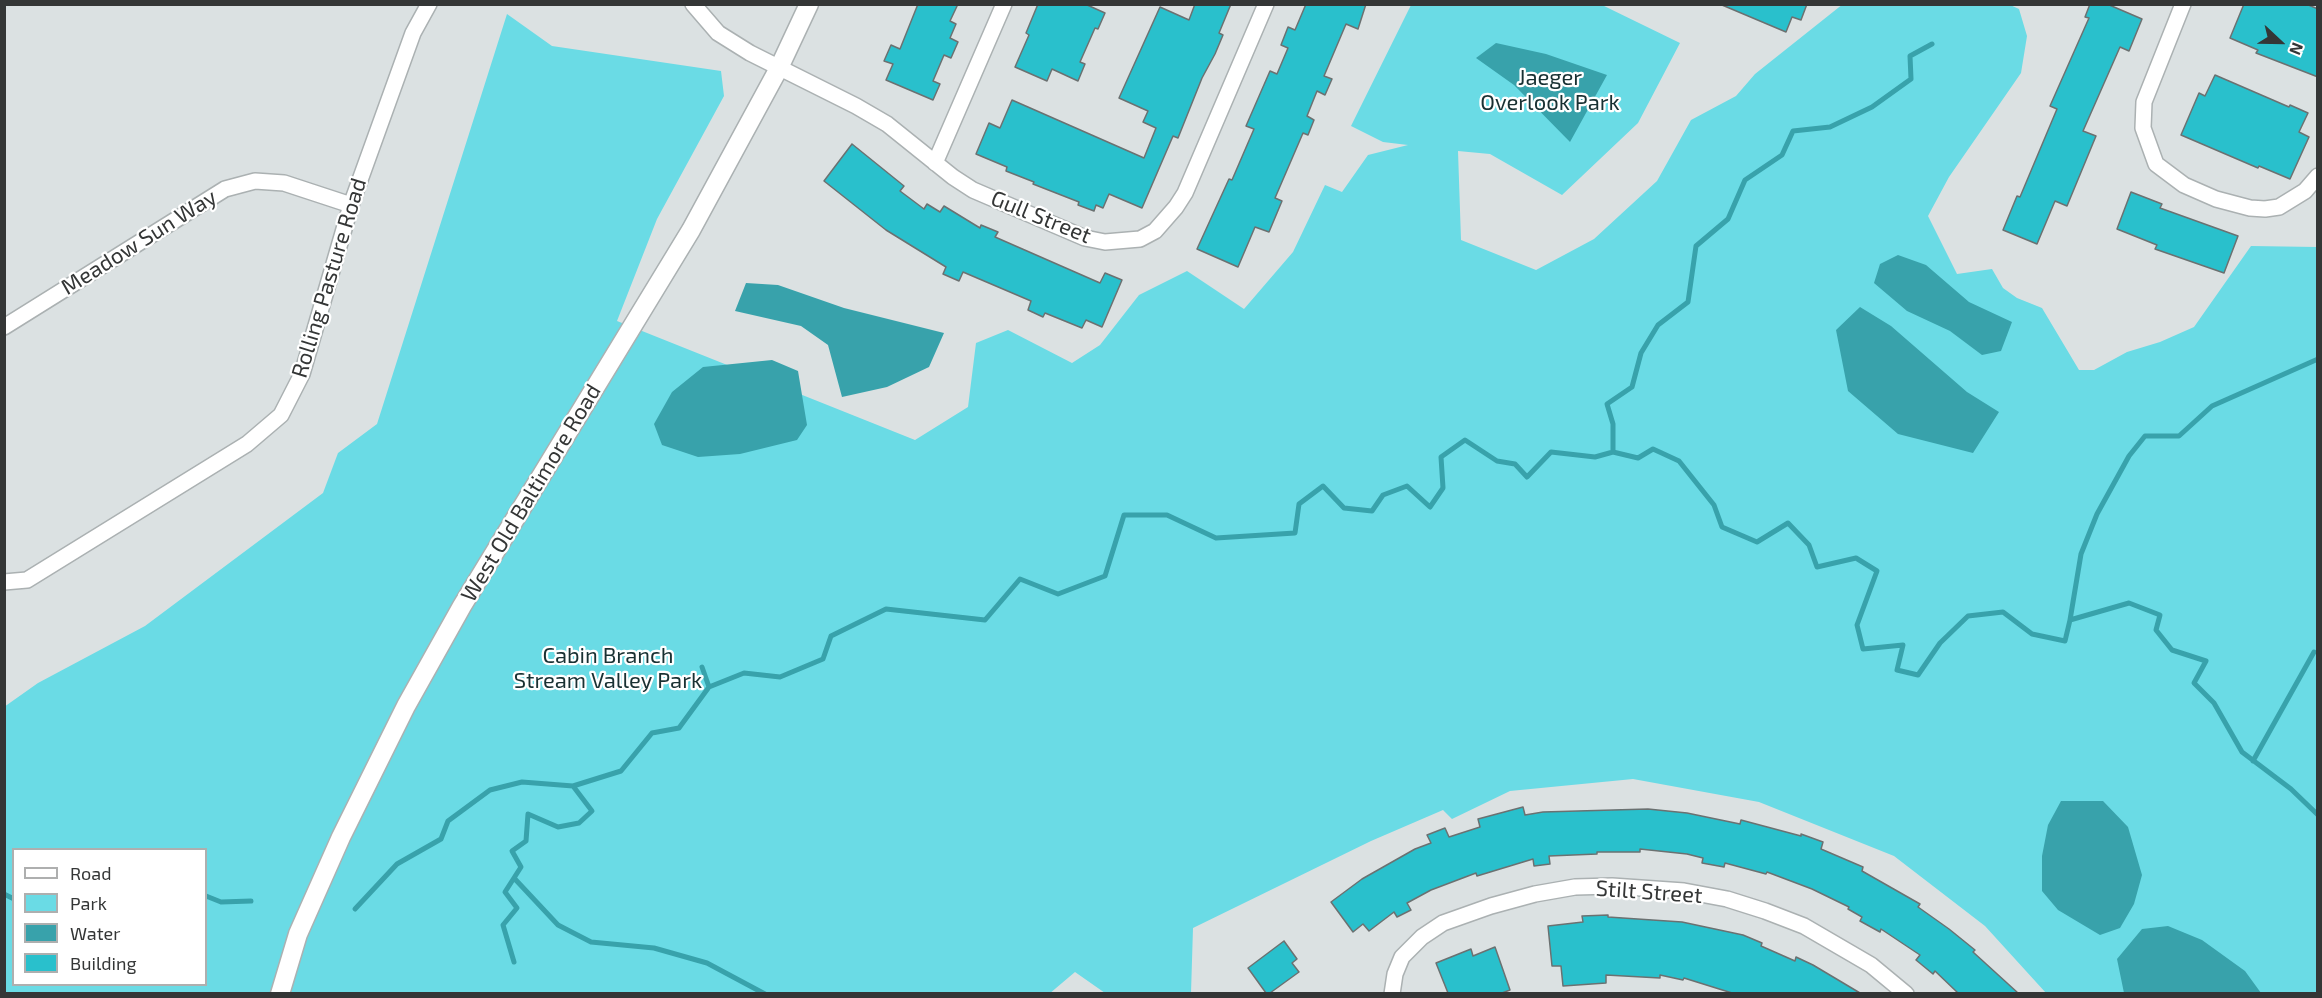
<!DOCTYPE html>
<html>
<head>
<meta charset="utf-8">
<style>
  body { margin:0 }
  #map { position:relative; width:2322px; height:998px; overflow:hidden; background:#dbe1e2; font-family:"Exo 2",sans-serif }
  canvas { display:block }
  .frame { position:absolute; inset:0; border:6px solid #343636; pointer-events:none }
  .legend { position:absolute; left:12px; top:848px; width:195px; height:138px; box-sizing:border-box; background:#fff; border:2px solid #aeafaf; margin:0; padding:8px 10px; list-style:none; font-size:18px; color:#343636 }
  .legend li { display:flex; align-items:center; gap:12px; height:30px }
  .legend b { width:30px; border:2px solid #aeafaf }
  .north { position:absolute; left:2250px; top:12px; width:60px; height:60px; -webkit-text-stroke:4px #fff; paint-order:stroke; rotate:112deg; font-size:16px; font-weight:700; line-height:24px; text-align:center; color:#343636 }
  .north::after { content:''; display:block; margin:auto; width:21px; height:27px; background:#343636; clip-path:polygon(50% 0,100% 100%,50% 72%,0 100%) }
</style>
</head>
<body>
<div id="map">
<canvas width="2322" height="998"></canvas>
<div class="frame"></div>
<ul class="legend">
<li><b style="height:8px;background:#fff"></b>Road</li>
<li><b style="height:16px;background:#6adbe5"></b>Park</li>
<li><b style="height:16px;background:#38a2ab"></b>Water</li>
<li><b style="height:16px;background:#29c0cc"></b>Building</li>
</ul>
<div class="north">N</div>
</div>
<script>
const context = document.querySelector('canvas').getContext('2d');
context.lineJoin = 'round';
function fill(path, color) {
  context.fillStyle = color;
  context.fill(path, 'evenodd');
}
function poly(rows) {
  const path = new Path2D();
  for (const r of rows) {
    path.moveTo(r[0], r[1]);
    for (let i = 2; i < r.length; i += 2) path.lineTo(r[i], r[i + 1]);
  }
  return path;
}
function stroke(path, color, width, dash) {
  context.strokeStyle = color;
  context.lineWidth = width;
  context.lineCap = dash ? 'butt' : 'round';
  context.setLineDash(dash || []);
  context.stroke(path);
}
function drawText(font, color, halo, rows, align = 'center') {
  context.font = font + ' "Exo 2",sans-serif';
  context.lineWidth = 4.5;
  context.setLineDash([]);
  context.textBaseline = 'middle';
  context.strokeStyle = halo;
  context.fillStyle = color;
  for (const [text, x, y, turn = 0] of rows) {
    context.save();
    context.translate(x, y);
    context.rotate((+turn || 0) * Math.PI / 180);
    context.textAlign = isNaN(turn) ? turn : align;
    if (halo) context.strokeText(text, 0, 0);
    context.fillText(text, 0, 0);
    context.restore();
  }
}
const green = poly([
  [1843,4,2008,4,2019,9,2027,36,2021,73,1949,177,1928,216,1957,274,1992,269,2003,288,2017,298,2042,308,2079,370,2094,370,2127,352,2160,342,2194,327,2251,246,2317,247,2317,993,2046,993,1985,926,1894,856,1759,802,1633,779,1510,791,1452,819,1443,810,1371,841,1193,928,1191,993,1105,993,1075,972,1049,994,5,993,4,707,38,683,145,626,323,493,338,453,377,424,507,14,552,46,721,71,724,96,657,219,617,321,915,440,968,407,976,343,1008,330,1072,363,1100,345,1139,295,1187,271,1244,309,1293,252,1325,185,1342,192,1368,155,1408,145,1383,142,1351,126,1411,5,1602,5,1680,43,1638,123,1562,195,1490,154,1458,151,1461,240,1536,270,1594,239,1657,181,1691,120,1736,96,1755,74],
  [14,850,206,850,206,984,14,984]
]);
const water = poly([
  [1496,43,1546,54,1607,75,1570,142,1514,85,1476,58],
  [1898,255,1926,265,1969,302,2012,322,2001,351,1982,355,1950,331,1907,311,1874,283,1880,264],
  [746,283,778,285,844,308,944,333,929,367,887,387,842,397,828,345,801,326,735,311],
  [1860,307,1891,326,1967,392,1999,412,1973,453,1898,434,1848,391,1836,330],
  [772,360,798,371,807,425,797,440,740,454,698,457,662,445,654,424,672,392,703,367],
  [2061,801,2103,801,2128,827,2142,875,2134,904,2120,928,2100,935,2058,910,2042,891,2042,856,2048,825],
  [2168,926,2202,940,2245,971,2261,993,2124,993,2117,959,2142,929]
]);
const stream = poly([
  [1613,452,1638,458,1653,449,1679,461,1714,505,1722,527,1757,542,1788,523,1809,545,1817,567,1856,558,1877,571,1857,625,1863,649,1903,645,1897,670,1918,675,1940,643,1968,616,2003,612,2032,634,2065,641,2070,620,2129,603,2160,615,2156,630,2172,650,2206,661,2194,683,2214,703,2242,752,2291,789,2318,815],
  [2070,620,2081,554,2097,514,2129,456,2145,436,2179,436,2212,406,2318,359],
  [702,667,709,687],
  [2253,761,2314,652],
  [514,878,558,925,591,942,654,948,707,963,765,994],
  [4,894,14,899],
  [206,896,221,902,251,901],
  [355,909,397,864,441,839,448,821,490,790,522,782,573,786,621,771,652,733,679,728,709,687,744,673,780,677,823,659,831,636,886,609,985,620,1020,579,1058,594,1105,576,1124,515,1167,515,1216,538,1295,533,1299,504,1323,486,1344,508,1372,511,1383,495,1407,486,1430,507,1443,488,1441,457,1465,440,1497,461,1515,464,1527,477,1551,452,1595,457,1613,452,1613,424,1607,404,1632,387,1641,353,1658,325,1688,302,1696,246,1728,219,1745,180,1782,155,1793,131,1830,127,1872,107,1911,79,1910,56,1932,44],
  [514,962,503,925,517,908,505,892,521,867,512,851,526,841,528,814,558,827,579,823,592,811,573,786]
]);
const building = poly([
  [918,4,958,4,950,21,956,24,950,38,958,42,951,58,944,55,933,81,940,84,933,100,886,80,893,64,884,61,891,45,900,49,918,4],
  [1038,4,1085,4,1105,13,1098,29,1095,28,1080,62,1085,64,1078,81,1052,69,1047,81,1015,67,1029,35,1026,33,1038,4],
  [1195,4,1231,4,1219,33,1223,35,1215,54,1202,78,1178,138,1173,136,1142,208,1109,194,1103,208,1096,205,1094,211,1078,205,1079,202,1033,184,1034,182,1006,171,1007,167,976,154,989,123,1000,128,1012,100,1144,158,1156,128,1143,122,1148,111,1119,98,1160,7,1189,20,1195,4],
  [1306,4,1366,4,1358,29,1346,24,1324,76,1332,79,1325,95,1317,91,1307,116,1314,120,1308,135,1303,133,1275,198,1282,201,1269,232,1255,227,1238,267,1197,249,1229,179,1232,180,1254,129,1246,126,1270,71,1277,74,1288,48,1281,45,1288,27,1295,30,1306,4],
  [1807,4,1801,20,1792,17,1786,32,1722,5,1807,4],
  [2090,4,2107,4,2142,19,2129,51,2120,47,2083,131,2096,136,2067,206,2055,201,2037,244,2003,230,2017,196,2020,197,2057,109,2050,106,2089,18,2085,17,2090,4],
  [2244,4,2306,4,2318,9,2318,77,2256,53,2258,50,2230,38,2244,4],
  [2215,75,2289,107,2290,105,2308,113,2299,132,2309,137,2290,179,2259,166,2258,168,2181,135,2199,93,2205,96,2215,75],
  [852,144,904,186,900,191,924,209,927,204,940,212,944,206,980,228,981,225,998,232,995,237,1100,283,1105,273,1122,280,1102,327,1086,320,1082,328,1045,313,1043,317,1028,310,1031,301,963,272,959,281,943,274,946,267,886,230,824,181,852,144],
  [2131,192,2162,204,2160,208,2238,236,2224,273,2155,249,2157,245,2117,229,2131,192],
  [1523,807,1525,815,1543,812,1648,809,1687,813,1740,824,1741,820,1801,836,1801,834,1823,842,1821,849,1863,867,1862,871,1920,904,1918,907,1949,929,1975,950,1973,952,2018,993,1958,993,1935,971,1933,974,1916,960,1920,955,1881,929,1880,932,1860,921,1862,917,1848,909,1849,907,1812,889,1767,872,1766,874,1725,863,1724,867,1702,863,1703,858,1687,854,1640,849,1640,852,1597,852,1597,854,1549,856,1550,864,1534,866,1533,859,1477,876,1476,873,1431,890,1407,903,1411,910,1397,917,1394,912,1369,931,1363,924,1353,932,1331,902,1362,879,1415,849,1431,843,1427,835,1445,828,1449,837,1480,827,1478,819,1523,807],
  [1608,915,1608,917,1682,922,1743,935,1762,943,1761,946,1795,961,1796,957,1813,965,1860,993,1732,993,1684,978,1683,980,1660,975,1660,978,1606,975,1606,983,1563,986,1561,966,1552,966,1548,926,1583,922,1582,916,1608,915],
  [1284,941,1297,959,1292,963,1299,972,1270,993,1266,993,1248,968,1284,941],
  [1495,947,1510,990,1502,993,1448,993,1436,963,1471,949,1473,956,1495,947]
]);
const minor = poly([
  [693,4,718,33,750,53,856,106,887,124,953,177,973,190,1085,238,1105,242,1140,239,1155,231,1176,207,1185,193,1266,4],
  [2183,4,2144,102,2143,128,2156,164,2184,185,2216,199,2250,208,2265,209,2279,207,2305,191,2318,176],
  [935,163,1004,4],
  [4,327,225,189,255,181,284,183,351,205],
  [4,582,27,580,247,444,281,415,302,374,351,205,413,33,429,4],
  [1392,994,1395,974,1402,957,1422,937,1443,923,1491,906,1535,894,1575,887,1612,886,1684,891,1727,899,1765,911,1804,926,1871,965,1906,994]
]);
const tertiary = poly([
  [280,994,298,934,341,837,406,706,462,606,691,230,779,68,809,4]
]);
const parkNames = [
  ["Jaeger",1550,78],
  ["Overlook Park",1550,103],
  ["Cabin Branch",608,656],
  ["Stream Valley Park",608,681]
];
const streetNames = [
  ["Gull Street",1041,217,22],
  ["Meadow Sun Way",139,242,-32],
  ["Rolling Pasture Road",329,278,-73],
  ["West Old Baltimore Road",531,493,-59],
  ["Stilt Street",1649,892,4]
];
fill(green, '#6adbe5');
fill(water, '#38a2ab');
stroke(stream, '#38a2ab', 5);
fill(building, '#29c0cc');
stroke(building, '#6b7171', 1.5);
stroke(minor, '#abb1b2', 18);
stroke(tertiary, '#abb1b2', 21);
stroke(minor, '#fff', 15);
stroke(tertiary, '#fff', 18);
drawText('22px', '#193133', '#fff', parkNames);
drawText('22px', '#343636', '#fff', streetNames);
</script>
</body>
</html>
